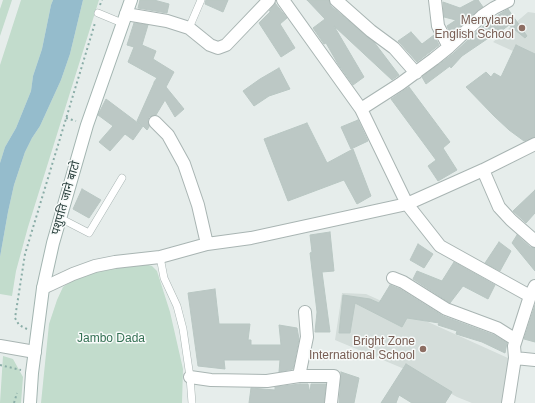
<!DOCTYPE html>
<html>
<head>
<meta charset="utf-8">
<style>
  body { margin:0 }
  canvas { display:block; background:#e6edeb }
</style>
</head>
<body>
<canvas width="535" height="403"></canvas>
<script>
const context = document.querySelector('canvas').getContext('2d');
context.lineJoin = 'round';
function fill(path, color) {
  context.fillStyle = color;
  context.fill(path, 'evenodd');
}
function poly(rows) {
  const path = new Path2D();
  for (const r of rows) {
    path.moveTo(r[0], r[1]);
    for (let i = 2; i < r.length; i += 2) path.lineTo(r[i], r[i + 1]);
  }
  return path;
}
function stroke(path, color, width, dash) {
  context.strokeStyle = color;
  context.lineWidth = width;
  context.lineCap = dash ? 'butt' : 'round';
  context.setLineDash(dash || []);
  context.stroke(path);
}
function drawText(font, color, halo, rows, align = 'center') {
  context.font = font + ' Arial,"Noto Sans Devanagari",sans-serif';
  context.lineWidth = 3;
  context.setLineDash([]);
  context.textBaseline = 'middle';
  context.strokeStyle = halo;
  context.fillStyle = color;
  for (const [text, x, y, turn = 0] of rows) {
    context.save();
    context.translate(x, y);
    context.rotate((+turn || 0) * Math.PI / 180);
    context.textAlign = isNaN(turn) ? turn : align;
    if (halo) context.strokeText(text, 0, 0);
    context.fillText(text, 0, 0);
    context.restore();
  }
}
const built = poly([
  [528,12,535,13,535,61,493,42],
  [342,293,366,294,508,358,504,403,472,403,457,397,414,373,335,340]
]);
const green = poly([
  [3,0,12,0,0,36,0,9],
  [21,0,53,0,51,5,42,49,33,76,31,91,16,128,5,147,0,163,0,65],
  [83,0,99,0,28,227,16,271,12,296,0,294,0,257,8,212,14,185,25,152,32,138,40,126,61,80,70,54],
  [141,263,152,266,157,271,170,312,183,369,182,403,41,403,49,324,57,300,63,287,76,278,90,271],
  [3,356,13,359,23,377,21,403,0,403]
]);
const water = poly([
  [53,0,83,0,70,54,61,80,40,126,32,138,25,152,14,185,8,212,0,257,0,163,5,147,16,128,31,91,33,76,42,49,51,5]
]);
const building = poly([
  [140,0,154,0,169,4,167,13,138,8,140,0],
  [206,0,228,0,223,12,205,4,206,0],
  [307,0,329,0,331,6,374,42,399,75,392,80,334,26,364,77,353,85,338,64,326,43,324,44,313,28,325,19,307,0],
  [475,0,478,0,483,7,451,35,447,26,456,20,444,17,443,2,460,8,475,0],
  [275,3,287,18,280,24,295,48,281,57,259,23,271,11,269,11,275,3],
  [508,9,527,36,525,38,509,25,491,39,490,37,462,56,451,68,450,66,426,84,422,77,454,53,487,22,508,9],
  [134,23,148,25,142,45,156,51,153,59,174,72,166,87,184,109,175,117,165,100,156,115,149,117,148,120,149,127,147,130,143,126,133,140,125,134,110,151,99,142,113,126,98,115,106,99,142,126,137,121,154,83,154,82,157,78,128,62,134,47,127,45,134,23],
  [411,32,422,44,434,35,439,45,417,62,398,41,411,32],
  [516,45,535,54,535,137,524,141,509,130,494,116,466,87,486,72,491,77,494,73,501,77,516,45],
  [279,68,290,89,269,96,254,106,243,91,260,79,279,68],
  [409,87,450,142,443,148,457,170,438,181,428,166,436,160,391,99,409,87],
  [358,120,368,141,351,149,341,127,358,120],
  [307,123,327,163,353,149,371,196,357,204,344,180,288,201,264,139,307,123],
  [82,189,101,200,89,218,73,209,82,189],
  [535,190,535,213,526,223,513,211,535,190],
  [330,232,334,271,322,272,330,332,315,332,317,312,310,253,312,252,310,235,330,232],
  [517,235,530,247,535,248,535,271,512,243,517,235],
  [499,242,511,251,500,271,485,263,499,242],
  [418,244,433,254,424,268,410,260,418,244],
  [454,262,495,285,488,299,463,286,450,303,413,279,417,271,442,281,454,262],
  [390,285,400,289,443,316,494,335,507,343,505,353,482,342,456,334,457,331,438,325,439,323,407,318,402,327,355,303,350,333,339,333,343,295,370,299,379,303,390,285],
  [215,289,219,324,250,324,248,340,251,340,251,345,281,345,279,325,297,328,299,339,293,369,279,372,280,360,224,360,225,369,198,366,188,293,215,289],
  [535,305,535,342,524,339,535,305],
  [406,364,452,392,445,403,412,403,399,395,396,403,381,403,406,364],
  [341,372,359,378,354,403,339,403,341,377,341,372],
  [300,384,308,384,310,393,311,384,326,384,324,403,249,403,251,388,275,390,275,387,300,384]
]);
const path = poly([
  [100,5,102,0],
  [66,118,76,121],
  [27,329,19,325,15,318,25,254,95,23],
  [0,365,21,370],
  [14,403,17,393]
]);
const lane = poly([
  [98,13,122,23],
  [189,28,201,0],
  [60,218,89,233,122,178],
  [160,257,164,278,177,306,183,329,190,377,192,403]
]);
const street = poly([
  [283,0,361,109,407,204,440,246,530,296],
  [336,0,371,31,394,48,416,73],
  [435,0,438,26,449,47],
  [126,14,167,21,189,28,210,45,218,48,226,45,269,0],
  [361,109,400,84,434,59,449,47,482,16,494,8,508,1],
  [155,122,168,135,184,164,198,205,207,244],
  [483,170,499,207,511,220,535,241],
  [393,278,403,282,446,309,497,328,516,340],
  [43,288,73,274,95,266,115,262,160,257,207,244,251,238,407,204,483,170,535,144],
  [0,346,35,352],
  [515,358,535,360],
  [299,376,307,337,305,312],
  [190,377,211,380,267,381,299,376,334,376,331,403],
  [508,403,515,358,514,346,530,296,535,286]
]);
const secondary = poly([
  [30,403,32,373,43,288,53,243,87,125,131,0]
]);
const markers = [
  [522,28,4,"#8d6e63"],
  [423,349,4,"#8d6e63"]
];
const educationNames = [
  ["Merryland",514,21],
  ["English School",514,35],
  ["Bright Zone",415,342],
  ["International School",415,356]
];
const streetNames = [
  ["पशुपति जाने बाटो",66,198,-74]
];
const parkNames = [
  ["Jambo Dada",111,339]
];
fill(built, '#d4ddda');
fill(green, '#c2dccc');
fill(water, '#95bccc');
fill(building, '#bcc8c5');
stroke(building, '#b9c7c3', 1);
stroke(lane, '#a9b5b3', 8);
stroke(street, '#a9b5b3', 14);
stroke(secondary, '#a3b5b1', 14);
stroke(path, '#8aada7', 2, [2, 3]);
stroke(lane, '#fff', 7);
stroke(street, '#fff', 12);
stroke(secondary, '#fff', 12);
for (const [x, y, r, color] of markers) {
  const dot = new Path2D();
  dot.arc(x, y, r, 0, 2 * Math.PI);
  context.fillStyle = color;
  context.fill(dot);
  stroke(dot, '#f7faf9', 1.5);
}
drawText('12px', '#785e54', '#f7faf9', educationNames, 'right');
drawText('12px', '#273e3b', '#f7faf9', streetNames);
drawText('12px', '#357154', '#f7faf9', parkNames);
</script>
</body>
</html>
